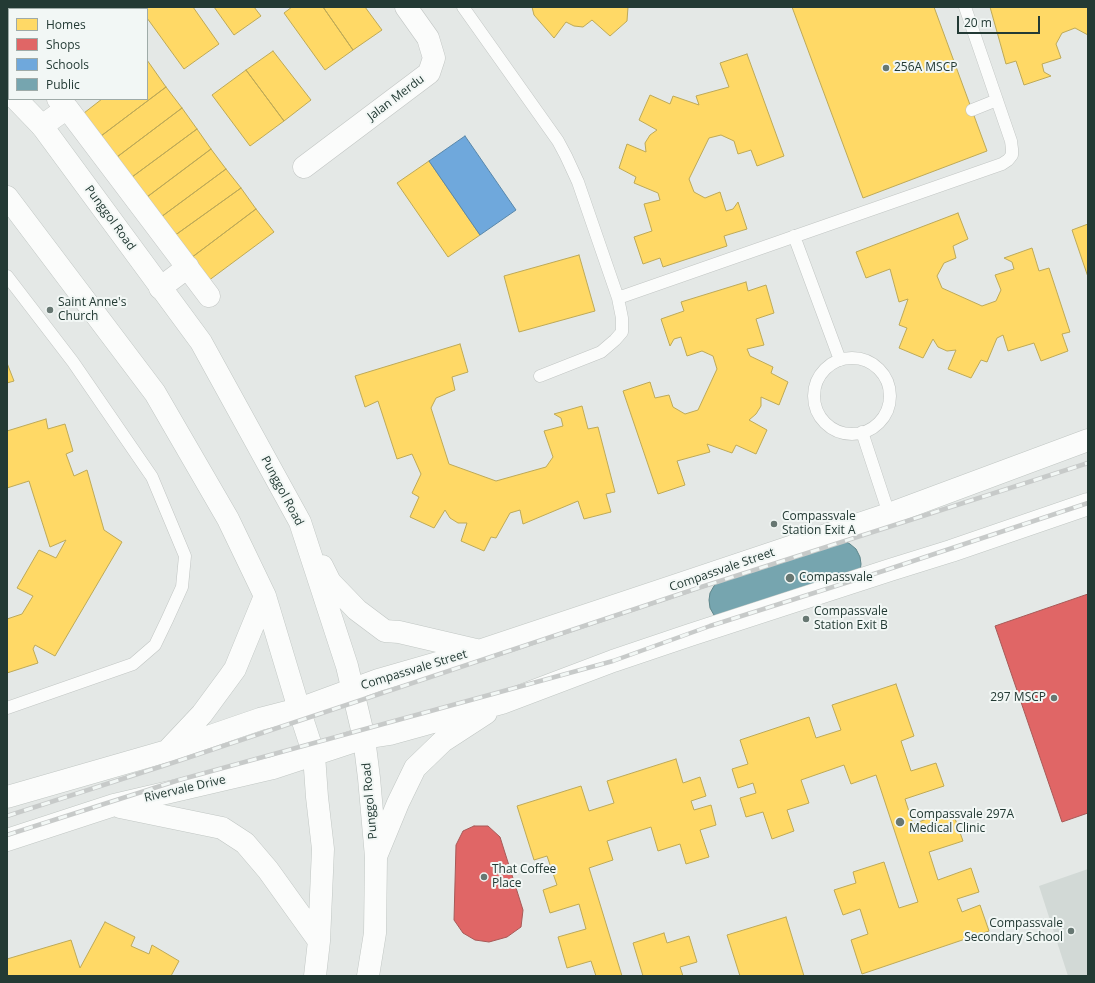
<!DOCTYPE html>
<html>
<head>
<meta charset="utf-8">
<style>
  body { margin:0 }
  #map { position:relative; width:1095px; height:983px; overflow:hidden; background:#e4e8e6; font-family:"Open Sans",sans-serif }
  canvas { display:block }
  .frame { position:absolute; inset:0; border:8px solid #233a34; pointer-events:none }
  .legend { position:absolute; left:8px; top:8px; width:140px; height:92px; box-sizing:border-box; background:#f2f7f5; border:1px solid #9faba8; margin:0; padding:5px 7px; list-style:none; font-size:12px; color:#233a34 }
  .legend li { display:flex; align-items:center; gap:8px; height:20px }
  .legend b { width:20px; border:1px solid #9faba8 }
  .scale { position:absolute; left:957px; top:16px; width:83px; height:18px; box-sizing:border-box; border:2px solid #233a34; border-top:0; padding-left:5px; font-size:12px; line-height:14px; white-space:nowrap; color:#233a34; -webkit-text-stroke:3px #f2f7f5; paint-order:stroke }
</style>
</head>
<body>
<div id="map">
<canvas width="1095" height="983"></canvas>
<div class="frame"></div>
<ul class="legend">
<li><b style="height:11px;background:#ffd966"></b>Homes</li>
<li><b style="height:11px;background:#e06666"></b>Shops</li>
<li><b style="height:11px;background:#6fa8dc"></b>Schools</li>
<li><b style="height:11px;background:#76a5af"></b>Public</li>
</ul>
<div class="scale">20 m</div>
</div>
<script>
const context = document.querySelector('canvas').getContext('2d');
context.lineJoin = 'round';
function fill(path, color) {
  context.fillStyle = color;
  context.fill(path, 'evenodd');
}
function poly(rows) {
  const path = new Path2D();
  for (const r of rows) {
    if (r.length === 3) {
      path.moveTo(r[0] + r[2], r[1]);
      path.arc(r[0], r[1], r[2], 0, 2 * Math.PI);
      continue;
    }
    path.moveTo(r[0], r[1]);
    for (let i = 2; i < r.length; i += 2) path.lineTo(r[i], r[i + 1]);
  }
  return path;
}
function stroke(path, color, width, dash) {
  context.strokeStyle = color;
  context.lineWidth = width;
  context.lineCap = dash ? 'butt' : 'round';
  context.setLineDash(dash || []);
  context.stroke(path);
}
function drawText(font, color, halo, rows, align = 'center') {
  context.font = font + ' "Open Sans",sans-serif';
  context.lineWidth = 4;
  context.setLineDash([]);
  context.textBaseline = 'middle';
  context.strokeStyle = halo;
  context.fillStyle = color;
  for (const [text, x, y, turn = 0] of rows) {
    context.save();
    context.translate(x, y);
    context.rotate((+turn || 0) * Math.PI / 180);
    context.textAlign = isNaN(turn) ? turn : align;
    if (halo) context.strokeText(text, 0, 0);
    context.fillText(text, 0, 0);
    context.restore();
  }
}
const built = poly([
  [1088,869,1088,976,1068,976,1039,886]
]);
const homes = poly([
  [7,7,39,7,37,9,9,9,9,26,7,24,7,7],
  [39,7,74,7,72,9,37,9,39,7],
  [74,7,105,7,107,9,72,9,74,7],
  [139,7,193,7,219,44,184,69,147,18,147,9,141,9,139,7],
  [214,7,254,7,261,16,234,35,214,7],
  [292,7,323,7,353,50,325,70,284,13,292,7],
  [323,7,365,7,382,30,353,50,323,7],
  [532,7,628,7,627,21,610,36,592,20,583,27,574,26,566,22,554,38,534,15,532,7],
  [792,7,934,7,987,151,863,198,792,7],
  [990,7,1088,7,1088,35,1075,28,1062,33,1056,44,1061,58,1042,64,1044,72,1051,76,1024,85,1016,61,1006,64,990,7],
  [273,51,311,100,284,121,246,70,273,51],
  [747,54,784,156,757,166,751,150,738,154,734,141,721,135,709,138,689,179,694,192,705,198,720,192,726,211,733,209,738,202,747,229,724,236,727,246,663,267,660,258,643,264,634,237,652,231,644,204,660,200,658,193,634,183,636,177,619,168,627,144,646,152,645,143,650,135,657,130,639,120,650,95,670,104,673,96,699,105,696,96,729,87,720,63,747,54],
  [147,60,166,87,101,136,84,113,102,99,147,99,147,60],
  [246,70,284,121,250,146,212,95,246,70],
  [166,87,182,108,117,157,101,136,166,87],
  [182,108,197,129,132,177,117,157,182,108],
  [197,129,211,149,147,197,132,177,197,129],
  [211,149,226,169,161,217,147,197,211,149],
  [429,161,480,235,448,257,397,183,429,161],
  [226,169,241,188,174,236,161,217,226,169],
  [241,188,256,209,191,258,174,236,241,188],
  [256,209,274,232,208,281,191,258,256,209],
  [958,213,968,239,953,246,956,258,944,263,937,276,942,288,982,306,996,301,1001,290,995,275,1014,269,1012,262,1004,258,1032,248,1039,271,1049,268,1070,332,1062,334,1068,351,1041,361,1034,343,1008,351,1003,335,997,338,987,362,981,360,971,378,948,369,956,350,947,351,938,347,933,339,923,358,899,348,907,328,899,325,908,299,899,302,890,269,866,278,856,252,958,213],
  [1088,224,1088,277,1072,230,1088,224],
  [579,255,595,311,519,332,504,276,579,255],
  [746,282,748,291,766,285,774,313,756,319,764,345,747,349,750,356,773,367,771,373,788,382,779,405,761,397,761,406,756,414,749,420,767,430,756,454,736,445,732,453,707,444,710,452,677,461,685,485,658,494,623,391,650,382,655,398,669,395,673,407,685,414,698,410,717,369,713,356,702,351,687,356,681,337,674,339,670,346,661,319,684,311,681,302,746,282],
  [460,344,468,372,452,377,455,390,436,398,431,408,449,464,496,481,546,467,553,457,544,431,563,426,561,418,554,414,582,406,588,429,598,427,615,492,606,494,611,512,584,519,578,501,523,524,520,510,510,513,496,538,491,537,484,551,461,541,467,523,458,523,450,518,445,510,434,528,410,517,419,497,412,493,421,474,412,454,397,459,378,401,365,407,355,376,460,344],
  [7,363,14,381,7,383,7,363],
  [46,419,48,429,65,424,73,451,66,454,74,476,87,470,104,530,122,542,55,656,35,645,33,649,38,663,7,673,7,619,22,614,33,596,17,588,39,550,56,558,66,540,50,547,29,481,7,488,7,431,46,419],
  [896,684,914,736,901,741,911,771,936,763,944,786,905,799,913,824,952,810,963,841,929,852,938,880,971,868,979,892,957,899,962,912,980,905,989,931,862,974,851,940,868,934,860,909,843,915,834,890,856,883,853,872,884,862,899,908,918,902,876,775,851,784,844,765,801,780,809,803,787,810,794,831,772,839,763,812,746,817,740,798,756,793,753,783,738,788,732,769,748,764,740,740,809,717,816,738,841,730,832,705,896,684],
  [676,759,683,783,700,777,706,796,691,801,694,810,711,805,716,825,700,830,709,857,686,864,680,844,658,851,651,827,607,841,613,860,589,868,622,976,596,976,591,961,567,968,558,937,586,929,579,904,550,913,543,890,557,885,547,856,534,860,517,806,581,786,589,811,614,803,607,781,676,759],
  [786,917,804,976,740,976,727,935,786,917],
  [105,922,135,937,131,946,149,954,152,945,179,961,171,976,7,976,7,959,71,940,80,968,105,922],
  [664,933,667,943,689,936,697,962,680,967,683,976,643,976,633,943,664,933]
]);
const shops = poly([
  [1088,594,1088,813,1062,822,995,626,1088,594],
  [474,826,488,826,500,837,523,910,521,927,507,937,489,942,475,940,463,933,454,920,456,845,463,831,474,826]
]);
const schools = poly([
  [465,136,516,210,480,235,429,161,465,136]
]);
const public = poly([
  [843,540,850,544,856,549,860,557,861,564,860,572,720,620,714,615,710,608,709,600,710,593,714,586,719,580,843,540]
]);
const lane = poly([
  [463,7,558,141,566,156,578,182,618,298,622,318,622,332,615,340,601,352,540,376],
  [972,110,997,100],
  [794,236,840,360],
  [7,276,73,362,152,477,185,556,182,587,167,620,155,645,133,664,7,708],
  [618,298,1002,164,1008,160,1012,155,1012,149,1011,141,965,7],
  [852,396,38],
  [862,432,889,514]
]);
const street = poly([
  [7,50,9,52],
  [58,99,67,108,209,296],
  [42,126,67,108],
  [304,167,429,73,434,58,428,38,406,7],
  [160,288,188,267]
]);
const secondary = poly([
  [16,99,42,126,201,342,300,522,347,666,364,738,369,778,376,857,375,933,368,976],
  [7,197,155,393,228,519,265,596,299,709,314,755,317,797,323,849,319,941,315,976],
  [322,566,330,582,357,610,385,631,399,632,476,650],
  [169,749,202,714,230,676,235,669,265,596],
  [7,797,167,751,260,719,299,709,378,680,479,651,677,585,889,514,1088,440],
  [120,807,222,828,245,843,268,870,319,941],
  [7,840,114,805,273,768,364,738,390,734,502,703,613,661,690,635,890,570,951,551,1088,504],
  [377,854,398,803,415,768,443,741,486,713]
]);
const rail = poly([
  [7,816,175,762,695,589,1088,463],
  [7,835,179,780,613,661,710,626,883,571,1088,503]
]);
const markers = [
  [886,68,4,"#677772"],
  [50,310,4,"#677772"],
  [774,524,4,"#677772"],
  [790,578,5,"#677772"],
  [806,619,4,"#677772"],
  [1054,698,4,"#677772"],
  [900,822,5,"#677772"],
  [484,877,4,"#677772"],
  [1071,931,4,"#677772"]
];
const poiNames = [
  ["256A MSCP",894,68],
  ["Saint Anne's",58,303],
  ["Church",58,317],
  ["Compassvale",782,517],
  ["Station Exit A",782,531],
  ["Compassvale",799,578],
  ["Compassvale",814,612],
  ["Station Exit B",814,626],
  ["297 MSCP",1046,698,"right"],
  ["Compassvale 297A",909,815],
  ["Medical Clinic",909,829],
  ["That Coffee",492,870],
  ["Place",492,884],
  ["Compassvale",1063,924,"right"],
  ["Secondary School",1063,938,"right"]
];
const streetNames = [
  ["Jalan Merdu",396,98,-37],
  ["Punggol Road",110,218,54],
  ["Punggol Road",282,491,62],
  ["Compassvale Street",722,570,-19],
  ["Compassvale Street",414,670,-17],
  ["Rivervale Drive",185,789,-13],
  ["Punggol Road",370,801,-95]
];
fill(built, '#d2d9d6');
fill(homes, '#ffd966');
stroke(homes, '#bda957', 1);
fill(shops, '#e06666');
stroke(shops, '#a75957', 1);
fill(schools, '#6fa8dc');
stroke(schools, '#5887aa', 1);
fill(public, '#76a5af');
stroke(public, '#5d858a', 1);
stroke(lane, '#c1c5c3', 13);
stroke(street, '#c1c5c3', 23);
stroke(secondary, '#c0c6c3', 23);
stroke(lane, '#fbfcfb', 12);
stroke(street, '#fbfcfb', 22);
stroke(secondary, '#fbfcfb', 22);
stroke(rail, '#c7cac9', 4.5);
stroke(rail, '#f2f7f5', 3, [9]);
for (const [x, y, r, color] of markers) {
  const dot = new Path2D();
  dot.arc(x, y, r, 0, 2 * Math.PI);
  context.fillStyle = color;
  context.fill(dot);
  stroke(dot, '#f2f7f5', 1.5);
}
drawText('12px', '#233a34', '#f2f7f5', poiNames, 'left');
drawText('12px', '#233a34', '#f2f7f5', streetNames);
</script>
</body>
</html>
